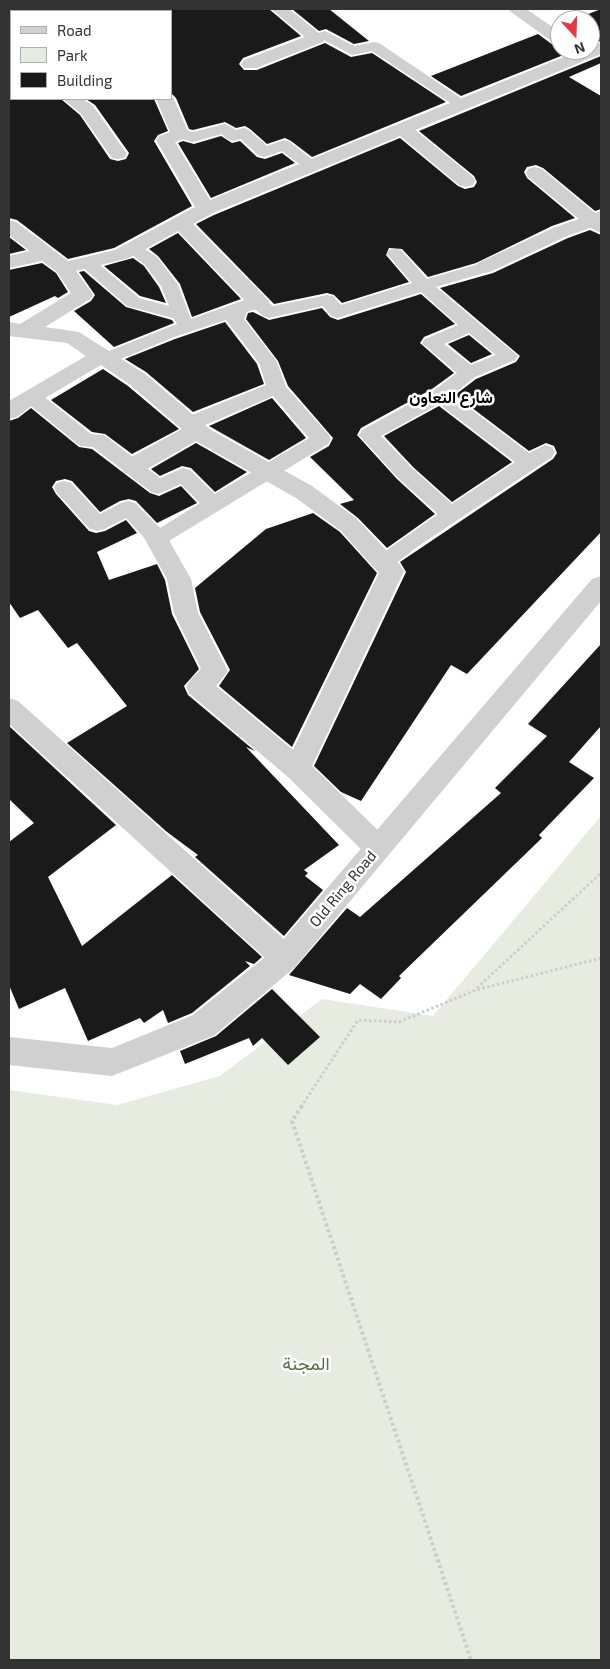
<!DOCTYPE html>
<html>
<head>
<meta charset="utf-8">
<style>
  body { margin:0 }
  #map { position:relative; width:610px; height:1669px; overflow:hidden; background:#fff; font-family:"Exo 2",sans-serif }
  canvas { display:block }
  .frame { position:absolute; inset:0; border:10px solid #333; pointer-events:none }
  .legend { position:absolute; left:10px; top:10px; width:162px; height:90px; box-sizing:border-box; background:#fff; border:1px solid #adadad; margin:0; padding:6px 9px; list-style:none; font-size:15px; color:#333 }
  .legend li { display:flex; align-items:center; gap:10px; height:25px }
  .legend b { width:25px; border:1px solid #adadad }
  .north { position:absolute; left:550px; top:10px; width:50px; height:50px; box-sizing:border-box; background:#fff; border:1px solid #adadad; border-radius:50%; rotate:160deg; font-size:14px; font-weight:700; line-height:20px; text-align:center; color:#333 }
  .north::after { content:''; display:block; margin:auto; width:18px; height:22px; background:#e63946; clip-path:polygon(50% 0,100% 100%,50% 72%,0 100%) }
</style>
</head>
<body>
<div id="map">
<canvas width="610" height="1669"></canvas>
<div class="frame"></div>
<ul class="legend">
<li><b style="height:6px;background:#d0d0d0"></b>Road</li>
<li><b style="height:14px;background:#e6ecdf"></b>Park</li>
<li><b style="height:14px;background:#1a1a1a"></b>Building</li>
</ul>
<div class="north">N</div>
</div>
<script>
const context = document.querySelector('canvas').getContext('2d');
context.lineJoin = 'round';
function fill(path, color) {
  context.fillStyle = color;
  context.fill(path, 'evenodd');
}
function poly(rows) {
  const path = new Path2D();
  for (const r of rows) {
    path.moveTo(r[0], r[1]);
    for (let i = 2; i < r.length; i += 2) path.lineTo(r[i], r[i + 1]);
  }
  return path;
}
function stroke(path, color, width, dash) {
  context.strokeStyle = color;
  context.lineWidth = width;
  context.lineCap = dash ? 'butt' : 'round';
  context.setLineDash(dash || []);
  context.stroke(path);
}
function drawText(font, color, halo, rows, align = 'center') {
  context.font = font + ' "Exo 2",Vazirmatn,sans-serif';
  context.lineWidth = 5;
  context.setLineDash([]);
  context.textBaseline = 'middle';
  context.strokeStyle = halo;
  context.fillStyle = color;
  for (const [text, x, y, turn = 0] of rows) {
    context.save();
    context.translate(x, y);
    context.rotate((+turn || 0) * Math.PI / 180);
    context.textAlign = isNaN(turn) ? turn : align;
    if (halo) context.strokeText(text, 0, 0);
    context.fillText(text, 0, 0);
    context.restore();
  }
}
const green = poly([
  [601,816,601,1660,9,1660,9,1090,117,1105,220,1076,322,999,433,1016]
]);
const building = poly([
  [171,9,269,9,301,36,243,58,239,64,244,70,257,70,325,43,351,57,372,53,446,102,312,157,291,141,285,138,267,144,250,129,245,126,236,128,225,122,193,130,189,129,176,98,171,93],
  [292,9,329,9,369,41,354,44,326,29,319,31],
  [601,9,601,41,590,44,590,20,573,20],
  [538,34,553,45,560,46,560,50,576,50,461,96,431,76],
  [601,56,601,63,569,77,601,96,601,209,595,211,543,168,536,165,527,167,524,172,527,178,575,218,552,226,476,263,428,277,402,249,389,248,386,255,409,282,342,303,334,295,327,293,274,304,196,224,214,215,400,138,458,186,465,189,474,187,477,182,474,176,419,131],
  [9,99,61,99,80,115,110,159,118,161,126,159,129,153,95,105,86,99,154,99,168,131,158,135,154,141,192,206,114,248,68,259,17,220,9,218],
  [221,136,232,143,240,141,257,157,265,159,282,153,295,163,211,198,178,143,183,141,194,144],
  [590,230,601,235,601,532,467,674,451,665,361,801,341,792,314,766,406,572,400,562,553,459,557,453,554,446,546,443,529,451,455,395,476,379,516,362,520,356,440,288,493,273,568,238],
  [178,233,241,299,192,317,180,284,158,256,149,249],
  [9,237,26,250,9,254],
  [133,258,144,266,159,287,166,303,140,296,104,266],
  [42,263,56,273,68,292,58,298,55,296,9,317,9,270],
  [84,271,126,307,172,320,174,323,114,347,74,311,91,301,95,295,79,272],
  [421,294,455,324,424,337,420,343,454,373,432,389,361,428,357,435,397,479,435,514,387,548,358,518,340,504,354,500,310,457,329,446,333,438,288,386,278,361,246,319,248,313,253,312,269,320,322,308,330,317,338,320],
  [225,322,257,364,264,384,193,412,146,372,125,359,175,339],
  [469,335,492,354,471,363,448,344],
  [103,369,128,386,179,429,132,454,105,434,92,432,51,400],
  [272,398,306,438,269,460,209,426],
  [439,406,512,462,452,502,413,467,384,436],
  [31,408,79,447,92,449,150,493,159,496,181,486,197,503,157,523,136,501,129,499,120,501,100,512,72,481,65,479,56,481,52,487,56,494,89,531,96,533,105,531,126,520,137,533,97,552,109,580,157,564,165,580,172,614,199,669,184,686,188,695,255,751,246,747,339,845,304,870,308,873,305,876,323,890,284,936,195,857,198,855,167,832,67,743,127,706,77,643,68,648,38,610,20,618,9,602,9,421,18,418],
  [196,443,247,472,215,492,191,468,182,466,160,476,151,469],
  [313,513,340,532,377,573,292,747,219,686,230,670,200,612,195,588,266,529],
  [601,644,601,726,569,762,594,778,539,835,542,838,399,976,401,978,381,999,360,984,350,994,289,975,347,908,360,917,501,793,495,788,547,736,528,724],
  [9,726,116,825,48,877,82,946,172,875,262,957,254,964,245,961,250,966,192,1013,168,1023,163,1010,144,1023,140,1018,88,1041,65,988,19,1009,9,985,9,842,34,823,9,799],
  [272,989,320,1037,288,1065,262,1038,253,1046,249,1038,185,1064,180,1051,216,1036]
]);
const pathFar1 = poly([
  [477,988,601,873],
  [301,1107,358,1020,399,1022,476,990,601,958]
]);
const path = poly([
  [302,1106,292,1121,471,1660]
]);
const service = poly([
  [325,31,354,46,374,42,379,43,471,105,468,108,463,110,458,108,372,51,352,55,324,40,317,42,312,41,310,38,312,35,325,31],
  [225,124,236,130,244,128,249,130,267,146,284,140,290,142,320,166,318,169,312,171,306,169,282,151,264,157,258,155,241,139,233,141,227,139,222,134,193,142,175,137,172,134,175,131,180,129,193,132,225,124],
  [133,244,139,245,157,257,178,285,191,319,256,296,262,297,273,306,327,295,333,296,341,305,412,283,387,254,389,250,395,249,401,250,427,279,485,262,491,263,494,267,491,271,436,287,518,356,515,360,475,377,452,395,529,453,545,445,552,447,555,452,552,457,417,547,391,567,384,570,377,567,374,562,377,557,438,514,398,478,359,435,362,430,433,391,457,373,422,343,425,339,458,325,421,292,337,318,331,316,323,306,269,318,263,316,255,309,247,312,244,319,277,362,286,387,328,434,331,439,328,444,164,544,157,546,150,544,126,518,104,529,97,531,90,529,57,493,54,488,57,483,64,481,71,483,100,514,121,503,128,501,135,503,160,528,200,503,181,484,158,494,151,492,93,447,80,446,24,400,22,396,24,392,31,390,38,392,91,434,104,435,160,478,183,468,190,470,215,494,309,438,273,396,196,429,189,430,182,429,180,424,182,419,266,385,259,363,226,320,174,337,111,363,105,365,99,363,96,359,99,355,177,324,173,318,127,306,78,263,81,259,87,258,93,259,139,298,169,306,161,286,145,265,125,249,127,245,133,244],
  [469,333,496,355,471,365,444,344,469,333],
  [439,404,515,462,452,504,412,468,381,436,439,404]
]);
const minor = poly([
  [107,9,123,9,124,11,108,11,107,9],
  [271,9,289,9,325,38,323,42,256,68,244,68,241,64,244,60,305,37,271,9],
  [507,9,526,9,560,32,560,44,554,43,507,9],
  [9,43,11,44,11,55,9,55,9,43],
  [601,43,601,54,415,130,473,177,475,181,473,185,466,187,459,185,400,136,213,213,193,224,268,300,271,305,268,310,261,311,254,310,178,231,129,258,76,271,93,295,90,299,45,327,79,332,145,374,211,430,312,486,357,519,400,565,404,571,312,766,388,840,392,848,388,856,378,860,368,856,288,777,190,694,186,687,190,680,201,669,174,613,167,579,142,534,146,528,154,526,162,528,191,579,198,613,228,671,216,686,293,750,379,573,341,531,296,498,196,441,140,473,132,475,124,473,121,467,124,461,182,429,129,384,101,365,30,407,17,417,9,419,9,401,86,356,67,343,9,336,9,322,20,324,71,293,57,272,42,261,9,268,9,256,30,251,9,235,9,220,16,222,68,261,115,250,195,207,156,140,159,136,170,132,156,99,171,99,171,95,174,99,189,134,186,138,175,142,210,200,581,50,590,50,590,46,601,43],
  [63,99,83,99,93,106,127,154,124,158,118,159,112,158,81,114,63,99],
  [535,167,542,169,595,213,601,211,601,233,590,228,567,236,492,271,485,273,478,271,475,267,478,263,553,228,579,219,528,177,526,173,528,169,535,167],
  [9,698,18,701,295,949,300,958,295,967,285,971,275,967,9,724,9,698]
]);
const tertiary = poly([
  [601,576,601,601,295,967,215,1035,112,1076,9,1065,9,1037,112,1048,193,1015,275,949,592,579,601,576]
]);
const streetNames = [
  ["Old Ring Road",343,889,-50]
];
const farDistrictnames = [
  ["شارع التعاون",451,398]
];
const nearParknames = [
  ["المجنة",306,1364]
];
fill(green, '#e6ecdf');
fill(building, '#1a1a1a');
stroke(pathFar1, '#cdcdcd', 3, [2.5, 2.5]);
stroke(path, '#cdcdcd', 4, [3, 3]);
fill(service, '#d0d0d0');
fill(minor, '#d0d0d0');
fill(tertiary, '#d0d0d0');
drawText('15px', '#333', '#fff', streetNames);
drawText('bold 16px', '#000', '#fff', farDistrictnames);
drawText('18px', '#56703f', '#fff', nearParknames);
</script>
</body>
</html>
